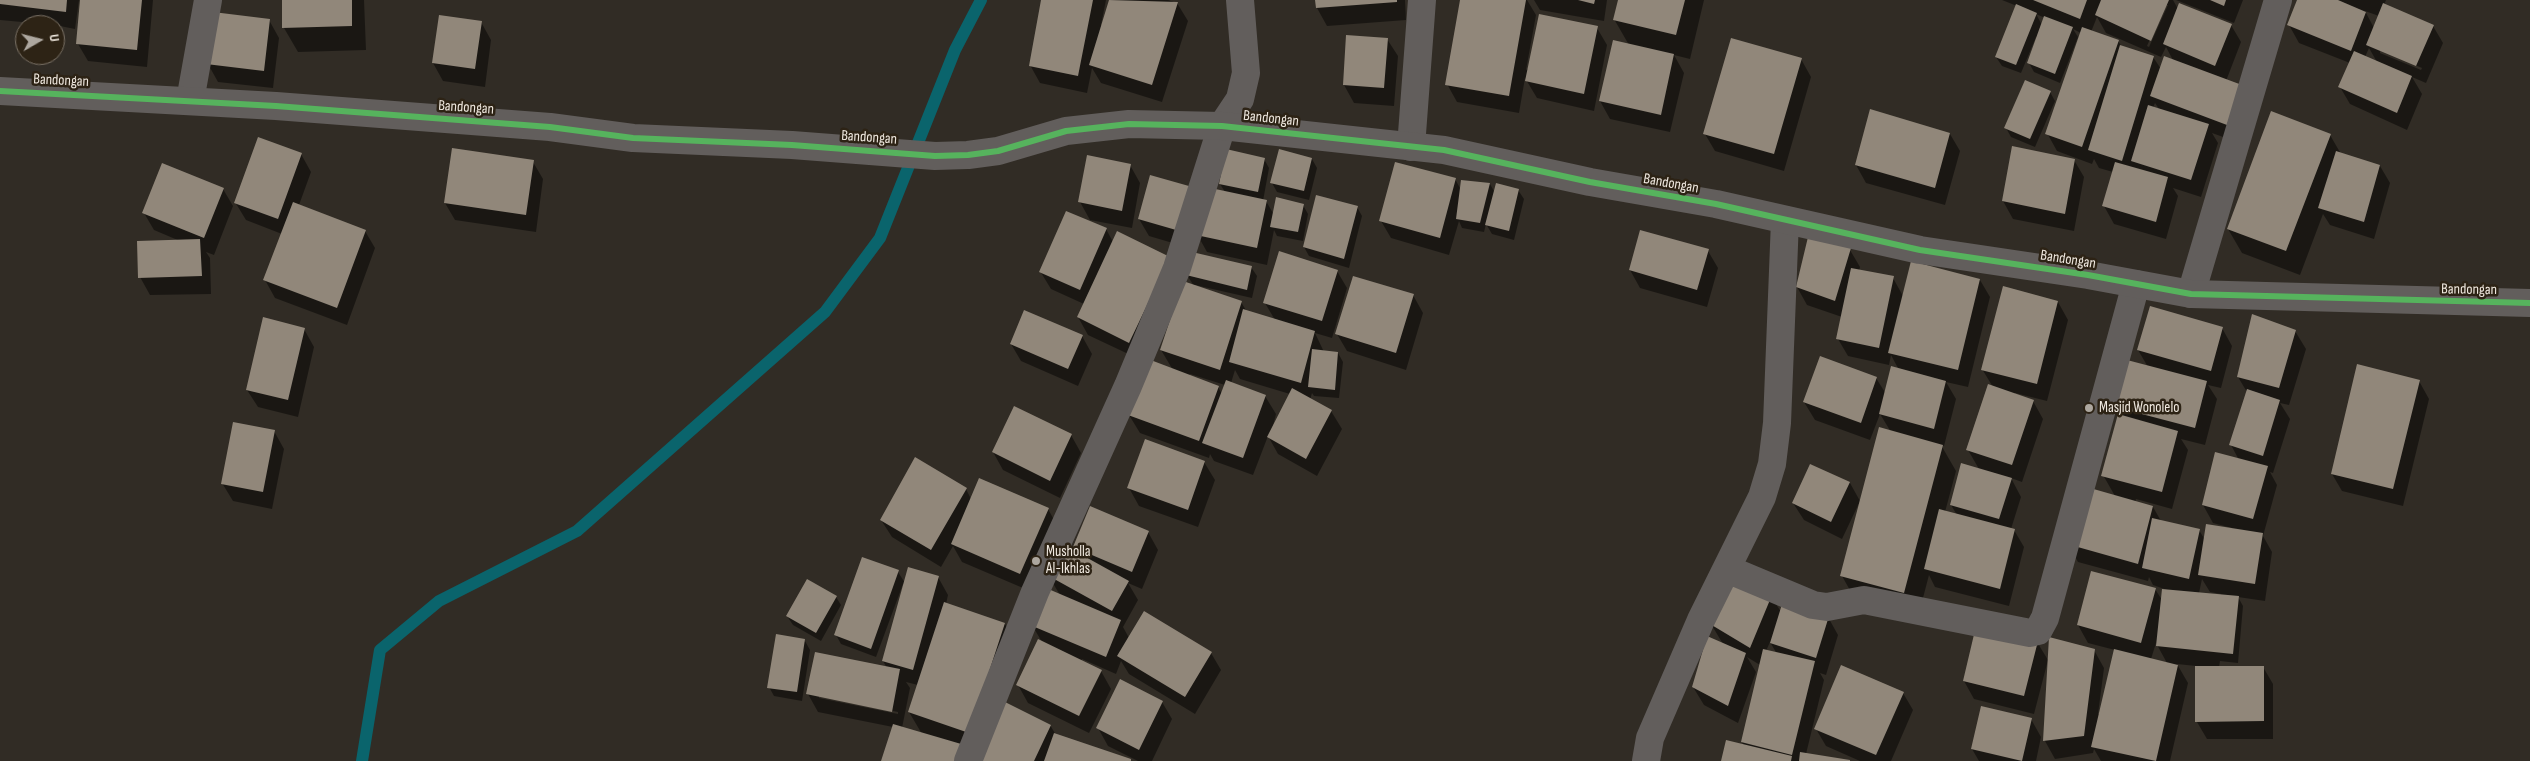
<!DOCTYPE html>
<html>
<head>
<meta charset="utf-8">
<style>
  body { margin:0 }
  #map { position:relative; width:2530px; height:761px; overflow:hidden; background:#312c25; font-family:"Sofia Sans Condensed",sans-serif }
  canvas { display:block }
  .north { position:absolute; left:15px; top:15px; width:50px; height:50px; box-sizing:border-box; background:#2d2315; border:1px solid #7b7266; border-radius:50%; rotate:82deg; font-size:14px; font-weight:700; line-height:20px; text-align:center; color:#f0e9e0 }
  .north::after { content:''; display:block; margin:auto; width:18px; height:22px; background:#ada79f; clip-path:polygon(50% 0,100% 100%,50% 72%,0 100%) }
</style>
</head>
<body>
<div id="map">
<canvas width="2530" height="761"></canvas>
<div class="north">U</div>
</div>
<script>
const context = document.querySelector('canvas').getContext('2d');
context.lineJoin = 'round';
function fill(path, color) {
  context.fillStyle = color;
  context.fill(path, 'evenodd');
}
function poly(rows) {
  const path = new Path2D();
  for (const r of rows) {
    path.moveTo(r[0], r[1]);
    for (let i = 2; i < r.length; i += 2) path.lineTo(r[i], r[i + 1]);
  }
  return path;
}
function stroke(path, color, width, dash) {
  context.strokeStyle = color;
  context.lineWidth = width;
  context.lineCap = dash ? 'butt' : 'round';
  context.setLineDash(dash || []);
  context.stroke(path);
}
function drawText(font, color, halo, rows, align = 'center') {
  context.font = font + ' "Sofia Sans Condensed",sans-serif';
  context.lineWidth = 5;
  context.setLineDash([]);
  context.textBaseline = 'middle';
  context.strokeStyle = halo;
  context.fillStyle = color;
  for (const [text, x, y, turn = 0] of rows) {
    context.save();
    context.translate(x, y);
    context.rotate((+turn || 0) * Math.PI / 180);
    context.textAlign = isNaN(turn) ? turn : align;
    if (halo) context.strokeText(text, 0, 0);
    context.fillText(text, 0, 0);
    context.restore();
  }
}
const shadow = poly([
  [0,0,79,0,75,29,55,25,0,20],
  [81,0,153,0,147,67,88,61,78,44],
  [283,0,364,0,366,50,298,52,284,28],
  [1043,0,1106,0,1101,25,1103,26,1111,0,1168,0,1177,3,1188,21,1162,102,1101,83,1092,68,1087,93,1040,83,1030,65],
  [1317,0,1405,0,1406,20,1327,26,1317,8],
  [1461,0,1527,0,1536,15,1526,70,1597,28,1607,45,1594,111,1537,98,1525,78,1519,113,1457,102,1447,84],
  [1534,0,1607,0,1604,21,1540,10],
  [1619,0,1704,0,1690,59,1674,55,1684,73,1670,132,1610,119,1600,101,1629,45,1614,19],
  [2002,0,2173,0,2178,9,2231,25,2241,42,2226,81,2237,142,2212,133,2218,143,2201,197,2173,188,2178,196,2166,239,2114,224,2104,206,2113,172,2099,168,2094,159,2092,164,2057,151,2047,133,2081,33,2073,29,2078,37,2060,83,2034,72,2029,63,2038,38,2036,37,2021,73,2002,66,1996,57,2017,6],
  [2165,5,2168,5,2149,47,2147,46],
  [2036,14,2045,18,2042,25],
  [2097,17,2106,33,2161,57,2166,47,2174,62,2161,69,2153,57,2122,47,2118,41,2091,32],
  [2155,103,2159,109,2153,108],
  [2176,0,2243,0,2234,23],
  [2299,0,2386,0,2384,5,2433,26,2443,43,2426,83,2412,77,2422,94,2407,130,2350,104,2340,87,2350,63,2299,43,2289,25],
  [2365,11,2379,16,2374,28],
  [2369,48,2377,62,2365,57],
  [2380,50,2422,68,2421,70,2380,53],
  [269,20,279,38,273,88,218,82,208,64],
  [481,22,491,40,485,87,443,81,433,63],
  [1347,36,1387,39,1398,56,1394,106,1354,103,1344,85],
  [1801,59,1811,77,1784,171,1715,151,1705,134],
  [2050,92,2055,101,2035,147,2011,137,2006,128],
  [1950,134,1960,151,1945,205,1866,183,1856,165],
  [2330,135,2341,154,2380,166,2390,183,2374,239,2330,225,2323,214,2300,275,2242,253,2228,229],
  [2013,148,2074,160,2084,177,2074,231,2013,219,2003,201],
  [301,154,311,172,299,205,365,231,375,248,347,325,275,298,265,280,282,234,246,220,235,202],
  [1264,159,1269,168,1263,201,1266,201,1274,215,1303,205,1308,214,1303,241,1277,236,1274,230,1267,265,1207,252,1197,234,1193,249,1149,236,1139,219,1195,189,1225,192,1220,184],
  [1312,159,1317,168,1309,200,1277,192,1272,183],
  [533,162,543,179,536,232,455,220,445,203],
  [1130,165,1140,183,1132,228,1090,220,1080,202],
  [1455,179,1461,190,1490,184,1495,193,1518,190,1524,199,1514,240,1492,234,1486,224,1484,232,1462,228,1459,221,1449,255,1391,238,1381,221],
  [223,189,233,206,214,255,206,252,210,258,211,294,150,295,140,277,180,241,154,230,144,213],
  [1357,207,1362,216,1349,268,1309,256,1304,247],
  [1106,229,1113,242,1169,258,1139,359,1088,335,1078,317,1084,304,1051,289,1040,271],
  [1850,250,1860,267,1859,271,1893,278,1903,296,1980,280,1990,297,1968,387,1946,382,1956,399,1944,446,1941,445,1956,471,1945,512,1957,515,1951,505,1979,469,1968,450,1993,387,1982,369,2058,302,2068,320,2047,401,2015,393,2014,395,2033,401,2043,419,2022,482,2011,478,2021,497,2011,529,2014,530,2024,547,2009,606,1935,587,1929,575,1918,617,1856,601,1842,576,1891,432,1880,414,1870,440,1815,420,1804,402,1876,378,1886,394,1899,370,1891,355,1889,365,1848,356,1838,339,1842,317,1807,305,1797,287],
  [1708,251,1718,268,1707,307,1640,288,1630,270],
  [1251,267,1257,276,1252,298,1195,285,1194,286,1241,302,1247,312,1275,320,1265,303,1337,271,1347,288,1332,338,1315,333,1324,352,1338,353,1343,362,1339,398,1314,396,1312,393,1310,400,1331,411,1342,429,1317,476,1278,454,1268,436,1253,475,1214,461,1210,454,1209,458,1140,433,1129,415,1173,370,1161,350,1194,286,1187,275],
  [1235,370,1240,379,1290,394,1272,430,1276,414,1265,396,1231,383],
  [1190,374,1225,385,1222,394,1218,387,1189,376],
  [1413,295,1423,313,1406,370,1347,351,1337,334],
  [2222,328,2232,346,2221,388,2208,385,2217,399,2205,445,2181,439,2188,450,2172,509,2136,499,2135,502,2153,507,2161,521,2199,530,2205,540,2232,529,2232,528,2213,523,2203,505,2239,460,2231,445,2247,392,2238,377,2295,331,2306,349,2289,405,2280,403,2290,419,2273,473,2270,472,2277,485,2263,536,2272,552,2265,601,2238,597,2243,606,2238,663,2220,661,2219,667,2263,667,2273,684,2273,739,2207,739,2197,722,2196,666,2177,664,2188,683,2170,761,2101,761,2094,749,2093,753,2055,759,2045,741,2050,639,2094,650,2104,668,2098,714,2100,714,2115,650,2088,643,2078,625,2155,589,2162,600,2170,591,2153,585,2149,577,2148,581,2078,562,2068,544,2115,496,2103,475,2122,417,2116,407,2148,367,2138,350],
  [2202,579,2210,592,2221,594,2220,596,2199,593],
  [2156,643,2167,663,2151,659],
  [304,329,314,347,298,417,258,407,247,390],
  [1082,336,1092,354,1078,386,1021,361,1011,344],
  [2419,381,2429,399,2403,506,2342,491,2332,474],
  [274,431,284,449,272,509,233,501,222,483],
  [1071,435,1081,453,1060,498,1003,470,993,452],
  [1204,462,1215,480,1198,527,1139,506,1129,488],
  [1811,465,1850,483,1860,501,1842,539,1804,520,1793,503],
  [966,489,971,499,1048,509,1058,527,1030,591,962,562,953,546,941,567,892,537,881,520],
  [1148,532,1158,550,1142,589,1128,583,1138,600,1123,627,1129,638,1211,653,1221,670,1195,714,1129,674,1121,661,1116,674,1082,659,1081,661,1101,671,1111,689,1089,733,1028,703,1018,685,1042,642,1032,625,1060,595,1048,575,1079,554,1074,547],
  [898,572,905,583,938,577,948,595,946,604,1005,624,1019,648,997,713,1050,725,1056,735,1131,761,883,761,893,727,818,712,808,694,887,668,883,661,904,584,903,584,876,657,841,644,836,635],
  [906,682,918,685,909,712,922,734,902,728,910,688],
  [819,696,898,712,898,714,819,698],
  [1771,596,1781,612,1828,617,1838,635,1826,675,1820,673,1824,680,1806,754,1848,761,1723,761,1744,746,1742,742,1760,665,1747,657,1756,672,1738,723,1704,705,1693,687,1723,644,1711,624],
  [1770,642,1777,654,1766,651],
  [836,597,841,605,821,641,793,625,787,616],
  [805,641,810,650,802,701,774,696,769,687],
  [2037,642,2048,660,2034,714,1974,699,1964,681],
  [1903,693,1913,710,1891,761,1860,761,1826,746,1816,729],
  [1162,702,1172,719,1152,761,1138,761,1108,746,1098,728],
  [2031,719,2041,737,2036,761,1979,761,1972,749]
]);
const stream = poly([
  [362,761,380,650,439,601,577,531,825,312,880,238,955,50,981,0]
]);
const building = poly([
  [0,0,67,0,66,12,0,4],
  [80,0,142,0,137,50,76,44],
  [282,0,352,0,352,26,282,28],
  [1041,0,1093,0,1078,76,1029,66],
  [1109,0,1178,2,1152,85,1089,65],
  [1315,0,1397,0,1397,2,1316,8],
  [1460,0,1526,0,1509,96,1445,85],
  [1578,0,1595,0,1594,4],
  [1618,0,1685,0,1676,35,1613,20],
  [2033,0,2087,0,2080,19],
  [2101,0,2169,0,2151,41,2095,15],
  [2210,0,2226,0,2224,6],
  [2297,0,2338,0,2366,12,2351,51,2287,25],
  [2179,3,2232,24,2215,66,2163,44],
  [2383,3,2434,25,2416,66,2366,45],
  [2016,4,2037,13,2016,65,1995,57],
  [213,12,270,19,264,71,206,64],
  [1539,14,1598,26,1584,94,1525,81],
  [439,15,482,21,475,69,432,63],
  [2044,16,2073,27,2055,74,2027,63],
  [2082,27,2119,40,2082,147,2045,134],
  [1346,35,1388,38,1384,88,1343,85],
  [1731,38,1802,58,1774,154,1703,134],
  [1613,40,1674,54,1661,115,1599,101],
  [2120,45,2154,56,2122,161,2088,150],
  [2354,51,2412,76,2397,113,2338,87],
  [2164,56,2242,85,2227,125,2150,96],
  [2025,80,2051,91,2030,139,2004,128],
  [2148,105,2209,124,2191,180,2131,161],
  [1870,109,1950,133,1935,188,1855,165],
  [2271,111,2331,134,2286,251,2227,229],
  [258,137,302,153,278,219,234,203],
  [2012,146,2075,159,2065,214,2002,201],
  [452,148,534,160,526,215,444,203],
  [1226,149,1265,158,1258,192,1219,184],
  [1279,149,1312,158,1304,191,1270,183],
  [2336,151,2380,165,2364,222,2318,208],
  [1087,155,1131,164,1122,211,1078,202],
  [1395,162,1456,178,1440,238,1379,221],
  [2115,162,2168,177,2156,222,2102,206],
  [162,163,224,188,204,238,142,213],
  [1150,175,1196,188,1183,232,1138,219],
  [1461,180,1490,183,1480,223,1456,219],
  [1496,183,1519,189,1509,231,1485,225],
  [1206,187,1267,200,1257,248,1196,235],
  [1316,195,1358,206,1344,259,1303,247],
  [1276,197,1304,204,1298,232,1270,227],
  [293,202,366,230,337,308,263,280],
  [1066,211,1107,228,1080,290,1039,272],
  [1640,230,1709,249,1697,290,1629,270],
  [1117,231,1170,257,1129,343,1077,317],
  [1808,237,1851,248,1835,301,1796,287],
  [200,239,202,276,138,278,137,241],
  [1279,251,1338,270,1322,321,1263,303],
  [1192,252,1252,266,1247,290,1186,275],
  [1911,261,1980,279,1958,370,1888,353],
  [1851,268,1894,276,1879,348,1836,339],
  [1353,276,1414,294,1396,353,1335,334],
  [1183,281,1242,301,1220,370,1160,350],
  [2003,286,2058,301,2037,384,1981,370],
  [2150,306,2223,327,2211,371,2137,350],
  [1243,309,1315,331,1301,383,1229,362],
  [1024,310,1083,335,1068,369,1010,344],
  [2252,314,2296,330,2279,388,2237,377],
  [263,317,305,328,288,400,246,390],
  [1312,349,1338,352,1335,390,1308,387],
  [1820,356,1877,377,1861,423,1803,402],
  [1148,359,1219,386,1199,441,1128,415],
  [2127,360,2207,381,2195,428,2115,407],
  [2357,364,2420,380,2393,489,2331,474],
  [1891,366,1946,381,1934,429,1879,414],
  [1226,380,1266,395,1243,458,1202,443],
  [1988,384,2034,400,2012,465,1966,450],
  [1292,388,1332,410,1306,459,1267,437],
  [2247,389,2280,400,2263,456,2229,445],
  [1014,406,1072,434,1050,481,992,452],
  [2118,414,2178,431,2162,492,2101,476],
  [233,422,275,430,263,492,221,484],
  [1879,427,1943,445,1904,593,1840,576],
  [1145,439,1205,461,1188,510,1127,488],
  [2215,452,2268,466,2253,519,2202,505],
  [915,457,967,488,931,550,880,520],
  [1961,463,2012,478,1999,519,1950,505],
  [1810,464,1850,482,1831,522,1792,503],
  [979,478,1049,508,1020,574,951,544],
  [2083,486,2153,506,2138,564,2067,544],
  [1090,506,1149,531,1132,572,1073,547],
  [1939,509,2015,529,2000,589,1924,569],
  [2152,518,2200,529,2189,579,2142,568],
  [2206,524,2263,533,2255,584,2198,575],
  [1064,545,1129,581,1112,611,1047,575],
  [862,557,899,570,871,649,834,635],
  [908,567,939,576,913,670,882,661],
  [2091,571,2156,588,2141,643,2077,625],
  [807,579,837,596,816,633,786,616],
  [1731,579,1772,595,1750,648,1710,624],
  [1046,588,1121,620,1106,657,1030,625],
  [2162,589,2239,596,2233,654,2156,646],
  [1783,601,1829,616,1816,658,1770,643],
  [944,602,1005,623,969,733,908,712],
  [1144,611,1212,652,1185,697,1117,656],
  [1976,626,2038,641,2024,696,1963,681],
  [776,634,805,639,797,692,767,688],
  [1707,636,1746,653,1728,706,1692,687],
  [2049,637,2095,649,2084,736,2043,741],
  [1038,639,1102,670,1079,716,1016,685],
  [1763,649,1815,661,1792,755,1741,742],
  [2114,649,2178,665,2156,761,2091,747],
  [815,652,900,669,892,712,806,694],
  [1841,665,1904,692,1876,755,1814,729],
  [2195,666,2264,666,2264,721,2195,722],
  [1120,679,1163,701,1139,750,1096,728],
  [1003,701,1051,725,1034,761,975,761],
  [1981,706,2032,718,2022,761,1971,749],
  [893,724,968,746,963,761,881,761],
  [1054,733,1131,759,1131,761,1044,761],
  [1726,740,1792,756,1791,761,1721,761],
  [1800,752,1850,760,1850,761,1799,761]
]);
const minor = poly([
  [190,101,208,0],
  [1411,147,1422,0],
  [2191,294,2278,0],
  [1727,569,1813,605,1827,607,1864,600,2030,633,2038,631,2045,618,2136,284],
  [968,761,1035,592,1128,386,1177,268,1222,126,1240,99,1246,73,1240,0],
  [1646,761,1650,738,1701,620,1762,497,1772,464,1777,423,1785,220]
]);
const tertiary = poly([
  [0,91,276,106,550,127,633,138,792,145,935,156,968,155,998,151,1066,131,1129,124,1222,126,1444,150,1590,182,1716,204,1920,250,2088,275,2191,294,2530,303]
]);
const cycleway = poly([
  [0,91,276,106,550,127,633,138,792,145,935,156,968,155,998,151,1066,131,1129,124,1222,126,1444,150,1590,182,1716,204,1920,250,2088,275,2191,294,2530,303]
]);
const markers = [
  [2089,408,5,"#ada79f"],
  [1036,561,5,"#ada79f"]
];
const streetNames = [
  ["Bandongan",61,81,3],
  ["Bandongan",466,108,4],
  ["Bandongan",1271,119,6],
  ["Bandongan",869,138,4],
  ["Bandongan",1671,184,10],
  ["Bandongan",2068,260,9],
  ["Bandongan",2469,290,1]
];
const poiNames = [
  ["Masjid Wonolelo",2099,408],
  ["Musholla",1046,552],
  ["Al-Ikhlas",1046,569]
];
fill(shadow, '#0007');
stroke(stream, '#0a646c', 12);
fill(building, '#91877a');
stroke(minor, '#625e5c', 28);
stroke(tertiary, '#625e5c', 28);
stroke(cycleway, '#56b35d', 6);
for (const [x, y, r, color] of markers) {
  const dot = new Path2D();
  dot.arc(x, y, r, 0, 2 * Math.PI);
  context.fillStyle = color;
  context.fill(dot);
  stroke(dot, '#2d2315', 2);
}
drawText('15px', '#f0e9e0', '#2d2315', streetNames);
drawText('15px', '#f0e9e0', '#2d2315', poiNames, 'left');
</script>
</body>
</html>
